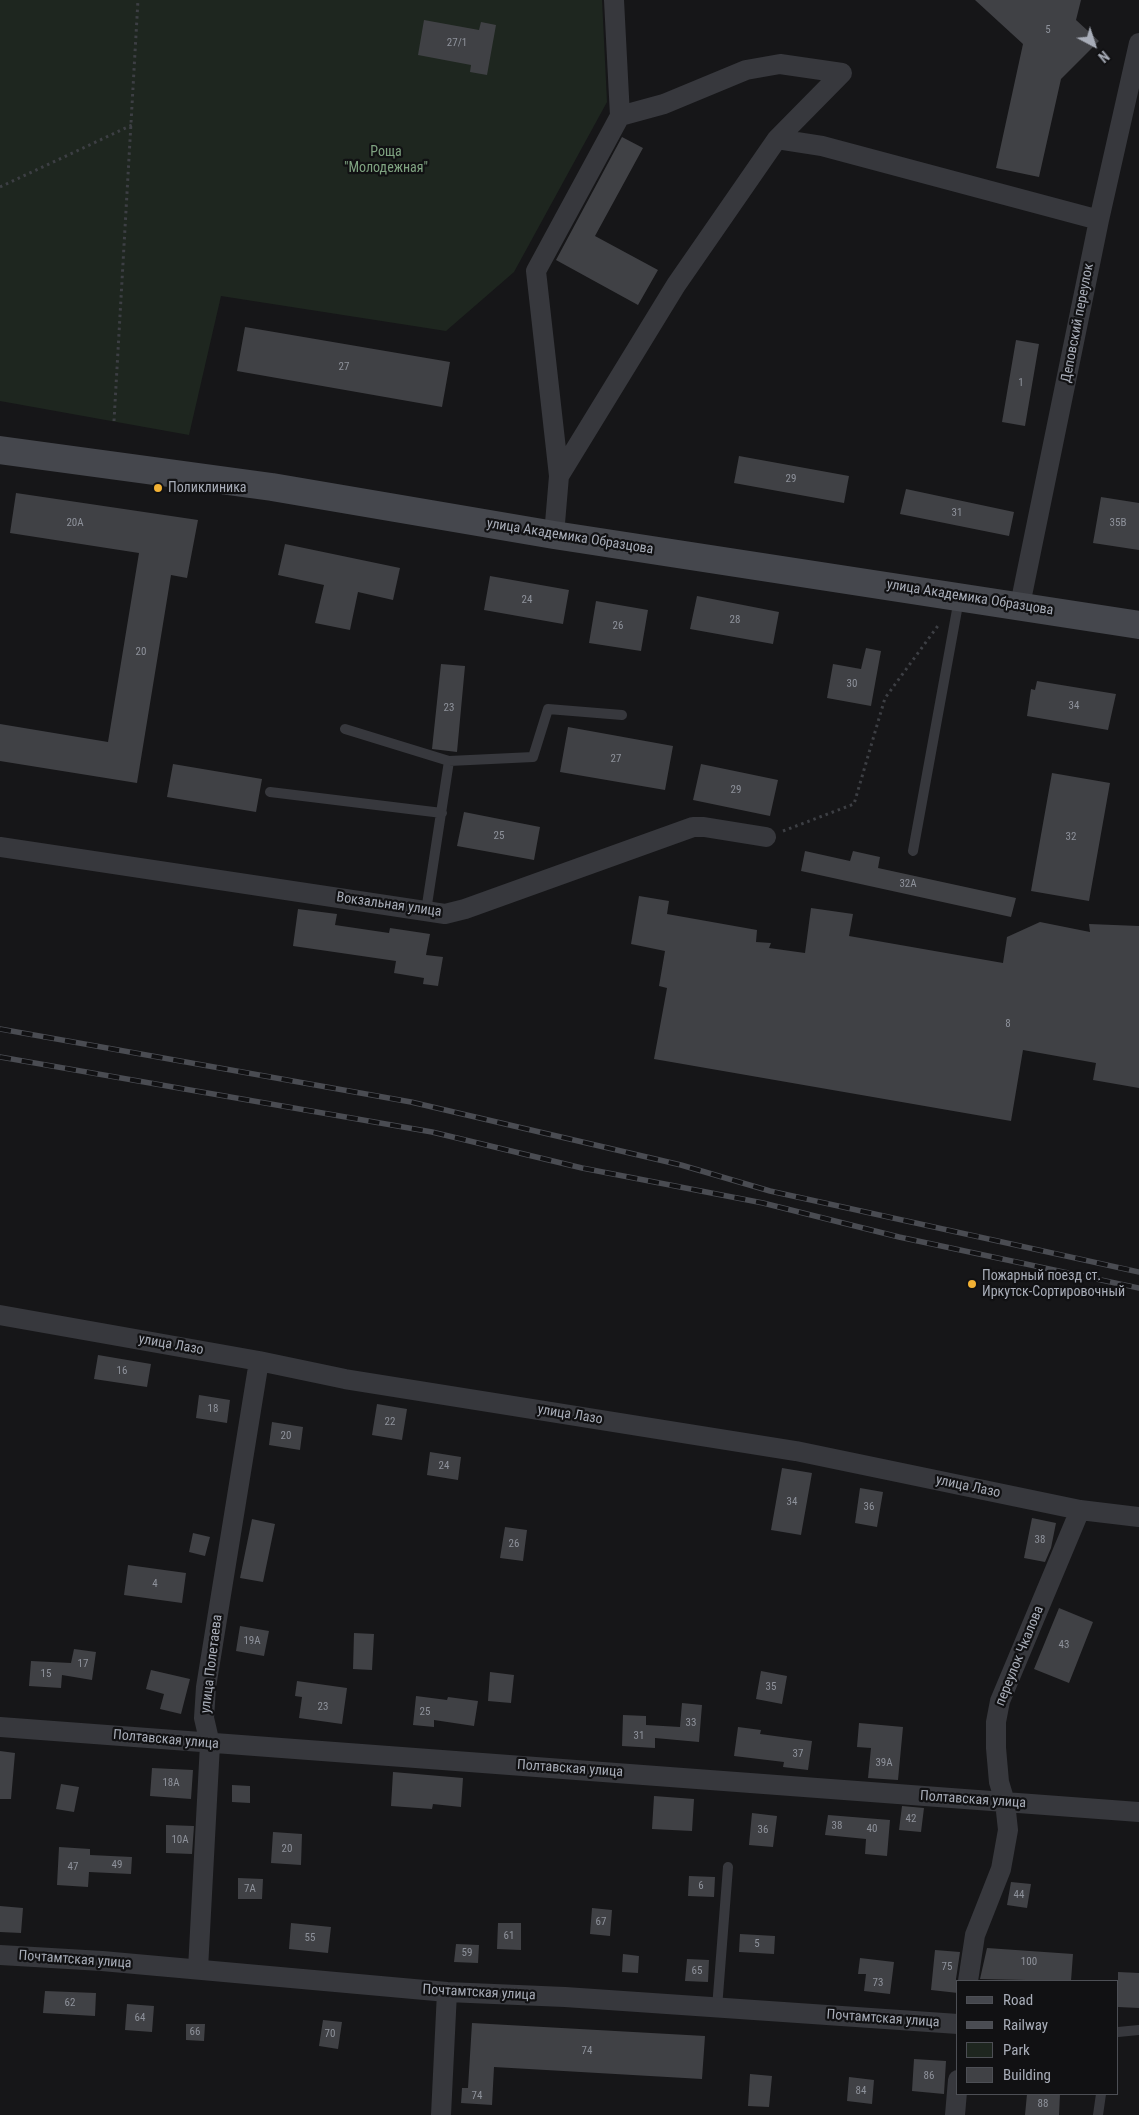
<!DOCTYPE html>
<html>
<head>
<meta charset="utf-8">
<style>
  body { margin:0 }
  #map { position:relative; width:1139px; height:2115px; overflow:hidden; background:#161618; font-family:"Roboto Condensed",sans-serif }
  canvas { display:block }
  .legend { position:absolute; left:956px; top:1980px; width:162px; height:115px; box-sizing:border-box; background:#111113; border:1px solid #4d4f55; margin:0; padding:6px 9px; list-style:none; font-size:15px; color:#a8adb8 }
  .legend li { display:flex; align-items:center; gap:10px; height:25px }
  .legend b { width:25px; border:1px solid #4d4f55 }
  .north { position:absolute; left:1069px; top:20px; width:50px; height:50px; -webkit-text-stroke:4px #111113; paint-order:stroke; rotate:140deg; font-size:14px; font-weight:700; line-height:20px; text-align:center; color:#a8adb8 }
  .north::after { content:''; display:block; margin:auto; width:18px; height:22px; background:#a8adb8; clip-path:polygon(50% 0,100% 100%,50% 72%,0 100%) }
</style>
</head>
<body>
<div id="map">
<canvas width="1139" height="2115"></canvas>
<ul class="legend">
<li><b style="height:6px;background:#45474d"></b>Road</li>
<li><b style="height:6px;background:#4a4c52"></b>Railway</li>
<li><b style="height:14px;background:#1e261f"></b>Park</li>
<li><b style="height:14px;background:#404145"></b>Building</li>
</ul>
<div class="north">N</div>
</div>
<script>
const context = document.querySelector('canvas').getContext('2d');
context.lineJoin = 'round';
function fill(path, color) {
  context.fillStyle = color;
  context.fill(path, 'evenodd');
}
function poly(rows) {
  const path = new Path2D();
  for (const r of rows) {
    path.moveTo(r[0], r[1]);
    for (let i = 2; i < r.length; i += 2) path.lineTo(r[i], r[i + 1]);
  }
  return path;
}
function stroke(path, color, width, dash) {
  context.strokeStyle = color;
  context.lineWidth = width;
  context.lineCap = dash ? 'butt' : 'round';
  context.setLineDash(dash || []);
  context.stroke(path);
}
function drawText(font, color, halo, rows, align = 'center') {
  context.font = font + ' "Roboto Condensed",sans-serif';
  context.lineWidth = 4.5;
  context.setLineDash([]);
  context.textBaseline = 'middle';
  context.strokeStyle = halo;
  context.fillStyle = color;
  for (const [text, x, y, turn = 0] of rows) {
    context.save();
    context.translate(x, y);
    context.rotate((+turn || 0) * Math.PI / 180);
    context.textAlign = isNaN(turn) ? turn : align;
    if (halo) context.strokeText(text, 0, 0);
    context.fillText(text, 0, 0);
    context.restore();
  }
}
const green = poly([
  [0,0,602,0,607,102,514,272,446,331,221,296,189,435,0,401]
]);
const building = poly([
  [975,0,1081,0,1076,20,1099,41,1061,79,1039,177,996,168,1023,44],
  [424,20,479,30,481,22,496,25,487,75,470,72,471,65,418,55],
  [622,137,643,148,595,236,658,270,638,305,556,260],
  [245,327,450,362,442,407,237,371],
  [1016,340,1039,344,1025,426,1002,422],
  [739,456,849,476,844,503,734,483],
  [906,489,1014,512,1009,536,900,514],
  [16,493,198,520,187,578,171,575,137,783,0,761,0,724,108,742,139,553,10,533],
  [1101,497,1139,503,1139,550,1093,543],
  [285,544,400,568,393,600,358,592,350,630,315,623,324,585,278,575],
  [490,576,569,590,563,624,484,610],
  [697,596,779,612,773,644,690,629],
  [596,601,648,610,641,651,589,643],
  [866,648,881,651,871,706,827,698,833,664,861,669],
  [441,664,465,666,457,752,432,749],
  [1037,681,1116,694,1108,730,1027,716,1031,689,1035,690],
  [568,727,673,746,665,790,560,772],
  [173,764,262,779,256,812,167,797],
  [701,764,778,780,770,816,693,800],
  [1052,773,1110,783,1089,901,1031,891],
  [464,812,540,827,534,860,457,846],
  [805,851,850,861,853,851,880,857,878,868,1016,898,1011,917,801,871],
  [639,896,669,901,667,914,757,930,756,942,771,943,769,948,805,953,811,908,853,914,849,936,1003,963,1007,937,1040,922,1090,932,1089,924,1139,926,1139,1088,1093,1080,1096,1063,1023,1050,1011,1121,654,1059,667,988,659,986,665,951,631,944],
  [298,909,337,914,335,925,389,933,390,928,430,934,426,955,443,957,438,986,423,984,424,978,394,973,396,961,293,946],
  [98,1355,151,1364,147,1387,94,1379],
  [199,1395,230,1400,227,1423,196,1418],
  [377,1404,407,1409,402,1440,372,1435],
  [272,1422,303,1427,300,1450,269,1445],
  [430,1452,461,1457,458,1480,427,1475],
  [782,1468,812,1473,801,1535,771,1530],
  [860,1488,883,1492,877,1527,855,1523],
  [1032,1518,1056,1523,1051,1548,1045,1562,1024,1558],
  [252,1519,275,1524,263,1582,240,1578],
  [505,1527,527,1530,523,1561,500,1558],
  [193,1533,210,1537,205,1556,189,1552],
  [128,1565,186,1573,182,1603,124,1595],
  [1059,1608,1093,1622,1069,1683,1034,1669],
  [240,1626,269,1631,264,1656,236,1651],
  [354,1633,374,1634,372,1670,353,1669],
  [74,1649,96,1652,92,1680,62,1675,61,1688,29,1686,31,1661,71,1663],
  [151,1670,190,1679,181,1714,160,1709,164,1694,146,1689],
  [761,1671,787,1676,782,1704,756,1699],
  [490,1672,514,1675,511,1703,488,1701],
  [297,1681,347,1688,342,1724,299,1718,302,1697,295,1696],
  [416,1696,447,1700,448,1697,478,1701,474,1726,434,1720,434,1727,413,1725],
  [682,1703,702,1705,699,1742,655,1738,655,1748,622,1746,623,1715,646,1716,646,1725,680,1727],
  [859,1723,903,1727,898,1780,868,1778,871,1748,857,1747],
  [738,1727,761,1730,760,1734,812,1741,808,1770,783,1767,784,1762,734,1756],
  [0,1751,15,1753,11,1799,0,1799],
  [152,1768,193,1770,191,1799,150,1796],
  [393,1772,463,1778,461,1807,433,1804,432,1809,391,1806],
  [61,1784,79,1787,74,1812,56,1809],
  [232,1785,250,1786,250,1803,232,1802],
  [654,1796,694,1799,692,1831,652,1829],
  [902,1806,924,1808,921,1832,899,1830],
  [752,1813,777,1816,773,1847,749,1845],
  [828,1815,890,1820,887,1856,865,1854,866,1839,825,1835],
  [166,1825,194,1826,192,1854,166,1853],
  [273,1832,302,1834,301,1865,271,1863],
  [59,1847,90,1849,90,1855,132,1857,131,1874,89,1872,88,1887,57,1885],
  [689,1876,715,1877,714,1897,688,1896],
  [238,1878,263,1879,262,1899,238,1899],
  [1011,1882,1031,1884,1027,1908,1007,1905],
  [0,1906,23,1908,21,1933,0,1932],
  [592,1908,612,1910,610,1936,590,1934],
  [291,1923,331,1927,328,1953,289,1949],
  [498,1923,521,1923,521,1950,497,1949],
  [740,1934,775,1936,774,1954,739,1952],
  [456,1944,479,1945,478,1963,454,1962],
  [987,1948,1073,1954,1071,1981,980,1979],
  [935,1950,960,1952,956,1979,958,1993,931,1990],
  [623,1954,639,1956,638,1973,622,1972],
  [860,1958,894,1962,890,1994,864,1991,866,1974,858,1974],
  [687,1959,709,1960,708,1982,685,1981],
  [1118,1972,1139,1973,1139,2008,1118,2007],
  [45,1991,96,1993,95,2016,43,2013],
  [127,2004,154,2006,152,2032,125,2030],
  [323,2020,342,2022,338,2049,319,2046],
  [472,2023,705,2036,702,2079,494,2067,492,2105,461,2103,462,2088,468,2088],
  [186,2024,205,2024,204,2041,186,2040],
  [914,2059,946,2061,944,2094,912,2091],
  [750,2074,772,2076,769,2107,748,2106],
  [849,2077,874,2080,872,2104,847,2101],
  [1027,2094,1060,2094,1059,2115,1025,2115]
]);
const path = poly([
  [0,187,132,125],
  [114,421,138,0],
  [783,831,854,804,885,698,940,623]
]);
const lane = poly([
  [345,729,449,761,533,757,548,709,622,715],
  [270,792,442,813],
  [913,851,959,599],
  [426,911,449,761],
  [717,2008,728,1867],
  [1118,2032,1139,2030],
  [1098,2115,1101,2094]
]);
const street = poly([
  [777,139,822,146,1099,220],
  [559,476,676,285,777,139,842,73,780,64,746,70,664,104,620,116,614,0],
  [554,535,559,476,536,271,620,116],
  [1020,605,1099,220,1139,43],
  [0,847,445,914,465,909,693,827,704,827,766,837],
  [0,1315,259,1361,345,1379,796,1451,1080,1510,1139,1517],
  [0,1727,1139,1812],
  [0,1955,102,1961,447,1992,565,1997,958,2024],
  [198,1969,210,1744,204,1718,206,1687,259,1361],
  [968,1981,975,1935,1001,1869,1008,1830,1005,1802,999,1782,996,1748,996,1722,1000,1701,1080,1510],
  [441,2115,447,1992],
  [955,2115,958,2080]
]);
const secondary = poly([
  [0,450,272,487,554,535,1139,625]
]);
const rail = poly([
  [0,1029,411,1102,681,1165,770,1191,1139,1272],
  [0,1057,432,1132,582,1168,763,1203,899,1237,1139,1288]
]);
const markers = [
  [158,488,5,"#f2b134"],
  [972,1284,5,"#f2b134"]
];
const numberNames = [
  ["5",1048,30],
  ["27/1",457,43],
  ["27",344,367],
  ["1",1021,383],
  ["29",791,479],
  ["31",957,513],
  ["20А",75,523],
  ["35В",1118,523],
  ["24",527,600],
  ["28",735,620],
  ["26",618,626],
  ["20",141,652],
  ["30",852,684],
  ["34",1074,706],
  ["23",449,708],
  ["27",616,759],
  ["29",736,790],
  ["25",499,836],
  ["32",1071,837],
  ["32А",908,884],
  ["8",1008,1024],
  ["16",122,1371],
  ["18",213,1409],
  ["22",390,1422],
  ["20",286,1436],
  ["24",444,1466],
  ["34",792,1502],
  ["36",869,1507],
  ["38",1040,1540],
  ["26",514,1544],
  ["4",155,1584],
  ["19А",252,1641],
  ["43",1064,1645],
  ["17",83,1664],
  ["15",46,1674],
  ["35",771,1687],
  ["23",323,1707],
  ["25",425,1712],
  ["33",691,1723],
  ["31",639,1736],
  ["37",798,1754],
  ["39А",884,1763],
  ["18А",171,1783],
  ["42",911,1819],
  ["38",837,1826],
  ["40",872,1829],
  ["36",763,1830],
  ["10А",180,1840],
  ["20",287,1849],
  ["49",117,1865],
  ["47",73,1867],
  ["6",701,1886],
  ["7А",250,1889],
  ["44",1019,1895],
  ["67",601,1922],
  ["61",509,1936],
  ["55",310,1938],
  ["5",757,1944],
  ["59",467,1953],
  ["100",1029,1962],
  ["75",947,1967],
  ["65",697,1971],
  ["73",878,1983],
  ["62",70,2003],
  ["64",140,2018],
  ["66",195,2032],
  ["70",330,2034],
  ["74",587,2051],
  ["86",929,2076],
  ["84",861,2091],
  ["74",477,2096],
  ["88",1043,2104]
];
const parkNames = [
  ["Роща",386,152],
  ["\"Молодежная\"",386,168]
];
const streetNames = [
  ["Деповский переулок",1078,323,-79],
  ["улица Академика Образцова",570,537,9],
  ["улица Академика Образцова",970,598,9],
  ["Вокзальная улица",389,905,8],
  ["улица Лазо",171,1345,10],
  ["улица Лазо",570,1415,9],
  ["улица Лазо",968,1487,12],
  ["переулок Чкалова",1020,1656,-68],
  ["улица Полетаева",212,1664,-83],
  ["Полтавская улица",166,1740,5],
  ["Полтавская улица",570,1769,4],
  ["Полтавская улица",973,1800,4],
  ["Почтамтская улица",75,1960,4],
  ["Почтамтская улица",479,1993,3],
  ["Почтамтская улица",883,2019,4]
];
const poiNames = [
  ["Поликлиника",168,488],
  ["Пожарный поезд ст.",982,1276],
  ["Иркутск-Сортировочный",982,1292]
];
fill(green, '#1e261f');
fill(building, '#404145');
stroke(path, '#3d3f44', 3, [2.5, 4]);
stroke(lane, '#37383d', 10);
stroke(street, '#37383d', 20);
stroke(secondary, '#45474d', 28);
stroke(rail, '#4a4c52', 5.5);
stroke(rail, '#111113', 4, [11]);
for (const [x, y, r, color] of markers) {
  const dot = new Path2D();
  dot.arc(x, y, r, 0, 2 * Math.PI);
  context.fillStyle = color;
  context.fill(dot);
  stroke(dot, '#111113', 2);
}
drawText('11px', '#8e929b', null, numberNames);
drawText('14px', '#7fa381', '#111113', parkNames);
drawText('14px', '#a8adb8', '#111113', streetNames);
drawText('14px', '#a8adb8', '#111113', poiNames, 'left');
</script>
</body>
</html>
